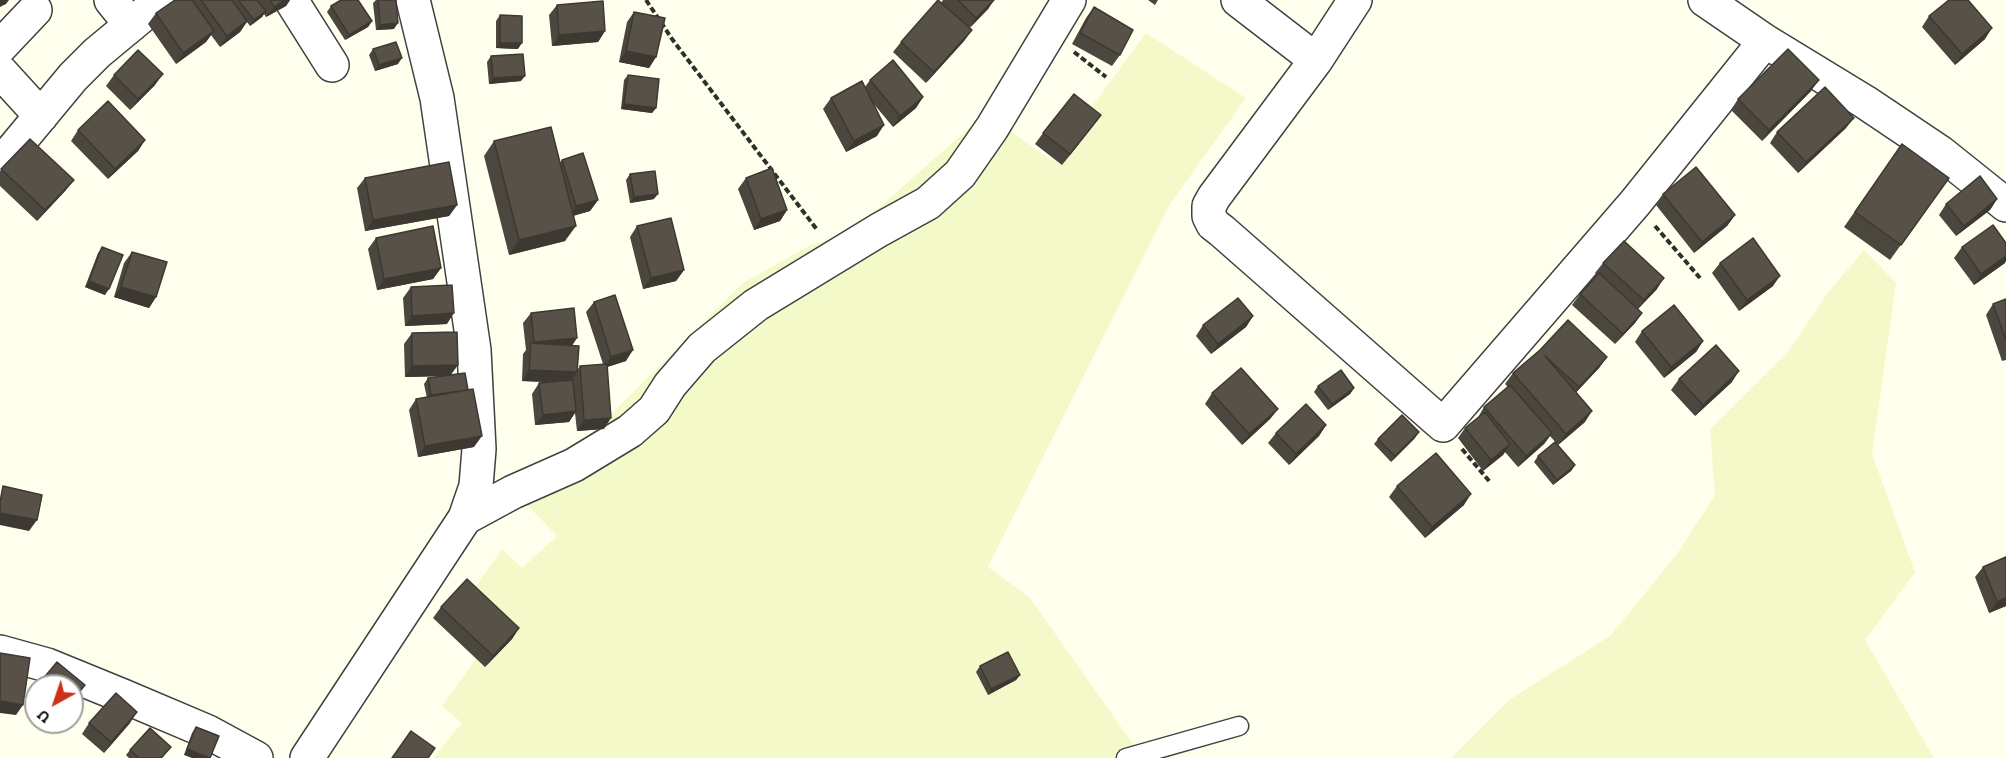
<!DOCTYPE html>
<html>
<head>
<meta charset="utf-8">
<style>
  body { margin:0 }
  #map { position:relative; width:2006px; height:758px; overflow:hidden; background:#ffffed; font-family:"Zilla Slab",serif }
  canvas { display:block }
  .north { position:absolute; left:24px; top:674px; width:60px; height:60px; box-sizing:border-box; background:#fff; border:2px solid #9e9e9e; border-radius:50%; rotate:220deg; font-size:16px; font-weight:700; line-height:24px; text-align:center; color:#0d0d0d }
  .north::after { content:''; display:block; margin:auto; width:21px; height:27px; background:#cc3016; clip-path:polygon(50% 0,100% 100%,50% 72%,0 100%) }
</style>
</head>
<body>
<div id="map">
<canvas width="2006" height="758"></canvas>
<div class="north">U</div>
</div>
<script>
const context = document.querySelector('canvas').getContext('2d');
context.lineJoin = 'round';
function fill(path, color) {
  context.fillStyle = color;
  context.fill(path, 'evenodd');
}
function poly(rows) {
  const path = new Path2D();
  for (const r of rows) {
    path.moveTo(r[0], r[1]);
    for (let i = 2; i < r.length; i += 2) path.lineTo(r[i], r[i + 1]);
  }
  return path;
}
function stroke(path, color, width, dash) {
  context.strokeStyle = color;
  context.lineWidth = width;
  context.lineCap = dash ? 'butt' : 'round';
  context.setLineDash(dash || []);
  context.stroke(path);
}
const farmland = poly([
  [1146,33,1246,98,1170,204,988,567,1030,598,1143,758,433,758,462,723,442,706,488,642,463,605,502,549,522,568,557,536,506,483,574,451,743,283,811,245,848,235,986,113,1052,161],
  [1864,250,1896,283,1872,454,1915,572,1865,640,1934,758,1451,758,1509,700,1610,636,1677,554,1715,495,1710,429,1787,353,1827,294]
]);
const path = poly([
  [646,0,672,39,818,231],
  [1074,52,1106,77],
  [1655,226,1700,278],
  [1462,449,1490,482]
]);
const service = poly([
  [1126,758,1239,726]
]);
const minor = poly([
  [111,0,131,25],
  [291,0,332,65],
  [1238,0,1316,60],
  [1355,0,1316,60,1214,197,1209,206,1209,216,1213,224,1222,231,1443,425,1635,203,1765,41],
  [1705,0,1765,41,1865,102,1941,153,2006,205],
  [0,47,35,10],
  [0,71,41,116],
  [0,165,73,77,97,53,161,0],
  [465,518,513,492,574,465,630,431,654,410,670,385,702,348,756,305,879,230,928,203,960,174,992,128,1069,0],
  [0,652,47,665,123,696,208,732,256,758],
  [307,758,465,518,476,486,479,449,474,350,437,98,413,0]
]);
const wall = poly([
  [175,0,290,0,286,6,266,17,264,14,262,17,250,26,247,22,240,32,220,47,211,35,206,42,176,64,148,24,156,13],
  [376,0,396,0,394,29,376,30,373,3],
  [943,0,994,0,988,9,969,28,972,30,964,41,926,83,893,52,901,42,954,15,941,3],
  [1148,0,1158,0,1155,5],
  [557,5,605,31,598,42,552,46,549,15],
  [331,6,372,21,368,27,345,40,327,12],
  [1094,7,1120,55,1112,66,1072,44,1086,18],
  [634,12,656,57,649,68,619,62,627,22],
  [500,15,518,49,496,48,496,21],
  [1929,16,1985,39,1955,65,1922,27],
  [373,49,398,64,375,71,369,55],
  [491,56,521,81,489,84,487,62],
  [114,75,155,85,130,110,106,86],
  [628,75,656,108,652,113,621,109,624,80],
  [870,80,923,97,916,108,893,127,873,103,877,136,846,152,823,109,831,98,865,87],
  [1811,91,1762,141,1731,110,1738,99],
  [1101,115,1062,165,1035,144,1043,133],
  [1846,128,1798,173,1770,143,1777,132],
  [78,130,145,140,138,151,108,179,71,141],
  [30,139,66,190,37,221,0,186,0,171],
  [494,141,560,163,562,160,598,200,590,211,573,216,565,241,509,255,484,156],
  [1902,144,1949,178,1890,260,1844,227],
  [630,174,654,199,630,203,626,180],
  [365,178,457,205,449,216,365,231,357,188],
  [746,178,787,210,780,221,754,230,738,189],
  [1663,194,1735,215,1727,226,1694,253,1656,205],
  [1997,199,1990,210,1956,236,1939,215,1946,204],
  [637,226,684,270,676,281,643,289,630,237],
  [376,238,441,268,433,279,377,290,368,249],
  [102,247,105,295,85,287,98,253],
  [1962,247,2005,263,1974,285,1954,258],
  [132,252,156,297,149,308,114,297,124,263],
  [1603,263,1657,289,1638,309,1642,313,1635,323,1615,344,1572,305,1580,294,1597,275,1595,273],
  [1720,263,1773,286,1739,311,1712,273],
  [411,287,447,324,405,326,403,298],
  [2006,299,2006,360,2002,361,1986,315,1993,304],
  [594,302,626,361,607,367,604,429,577,431,575,413,569,422,535,425,532,394,539,383,548,382,522,381,523,354,526,350,523,323,531,313,572,346,578,369,580,366,603,364,586,312],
  [1253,316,1246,327,1211,354,1196,336,1203,325],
  [1642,331,1703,341,1696,352,1664,378,1635,342],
  [412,333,451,375,474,447,418,457,409,410,416,399,427,398,424,384,428,378,444,376,405,377,404,344],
  [1540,350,1607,357,1599,368,1576,392,1585,422,1558,445,1550,436,1544,444,1518,467,1505,452,1503,455,1483,471,1458,438,1465,428,1477,419,1484,407,1508,387,1505,384,1513,373],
  [1679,379,1732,382,1695,416,1671,390],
  [1318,386,1354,388,1350,394,1328,410,1314,392],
  [1212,393,1278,409,1270,419,1242,445,1205,404],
  [1326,425,1319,436,1289,465,1268,443,1276,433],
  [1415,438,1391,462,1374,444,1378,439],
  [1538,456,1575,465,1571,471,1553,485,1534,462],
  [1397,486,1464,505,1425,538,1389,497],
  [2006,557,2006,606,1989,613,1975,577,1983,567],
  [441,607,519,628,512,639,485,667,433,618],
  [980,666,1020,675,1016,680,988,695,976,672],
  [36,687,36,711,25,702],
  [89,723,130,723,104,753,82,734],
  [196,727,219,736,184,755,192,733],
  [171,747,162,758,129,758,126,755,130,750]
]);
const shadedWall = poly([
  [0,0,9,0,6,4,0,7],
  [285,0,290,0,286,6,266,17,274,7],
  [994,0,988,9,969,29,976,18],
  [266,11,262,17,250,26,254,20],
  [247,21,240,32,220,47,227,36],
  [372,21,368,27,345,40,349,35],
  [398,23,394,29,376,30,380,25],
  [1992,28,1985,39,1955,65,1962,54],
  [972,30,964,41,926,83,934,72],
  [214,31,206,42,176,64,183,53],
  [605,31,598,42,552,46,559,35],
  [500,43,522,43,518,49,496,48],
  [626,51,656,57,649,68,619,62],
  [402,58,398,64,375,71,379,65],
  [163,74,155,85,130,110,138,99],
  [525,76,521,81,489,84,493,78],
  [1819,80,1811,91,1762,141,1769,130],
  [923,97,916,108,893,127,900,116],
  [624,104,656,108,652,113,621,109],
  [1101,115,1093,126,1062,165,1070,154],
  [1854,118,1846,128,1798,173,1806,162],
  [884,125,877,136,846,152,854,141],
  [145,140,138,151,108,179,115,169],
  [74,180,66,190,37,221,45,210],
  [658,194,654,199,630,203,634,197],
  [1997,199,1990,210,1956,236,1964,226],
  [598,200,590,211,569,217,576,206],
  [457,205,449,216,365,231,373,220],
  [787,210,780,221,754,230,761,219],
  [1735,215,1727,226,1694,253,1702,242],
  [576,226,565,241,509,255,519,240],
  [2006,256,2006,261,2005,263,1974,285,1981,274],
  [441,268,433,279,377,290,384,279],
  [684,270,676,281,643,289,651,278],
  [1780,276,1773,286,1739,311,1747,300],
  [1664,278,1657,289,1636,311,1644,300],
  [89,281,109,289,105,295,85,287],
  [121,287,156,297,149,308,114,297],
  [454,313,447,324,405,326,412,316],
  [1642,313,1635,323,1615,344,1623,334],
  [1253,316,1246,327,1211,354,1218,344],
  [577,338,570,349,531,348,534,342],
  [1703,341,1696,352,1664,378,1671,367],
  [633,350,626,361,604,368,611,357],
  [1607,357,1599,368,1571,398,1579,387],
  [458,365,450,376,405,377,412,366],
  [529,370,577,372,570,383,522,381],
  [1739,371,1732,382,1695,416,1703,405],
  [1354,388,1350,394,1328,410,1332,404],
  [468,390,427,400,431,395],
  [1278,409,1270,419,1242,445,1249,434],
  [576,411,569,422,535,425,543,415],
  [1592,411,1585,422,1558,445,1566,434],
  [611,418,604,429,577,431,584,420],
  [1326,425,1319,436,1289,465,1296,454],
  [1419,432,1415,438,1391,462,1395,456],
  [1552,433,1544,444,1518,467,1526,456],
  [482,436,474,447,418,457,425,446],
  [1510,444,1503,455,1483,471,1491,460],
  [1575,465,1571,471,1553,485,1557,480],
  [1471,494,1464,505,1425,538,1432,527],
  [0,513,37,520,29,531,0,525],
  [2006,598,2006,606,1989,613,1997,602],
  [519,628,512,639,485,667,493,656],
  [1020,675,1016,680,988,695,991,689],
  [0,701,23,705,16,715,0,713],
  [137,712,130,723,104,753,111,742],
  [187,749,210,758,192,758,184,755]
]);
const building = poly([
  [175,0,192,0,214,31,183,53,156,13,175,0],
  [201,0,232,0,247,21,227,36,201,0],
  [238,0,257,0,266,11,254,20,238,0],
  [270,0,285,0,274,7,270,0],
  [341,0,358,0,372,21,349,35,331,6,341,0],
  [378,0,396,0,398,23,380,25,378,0],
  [938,0,972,30,934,72,901,42,938,0],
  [958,0,994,0,976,18,958,0],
  [1949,0,1968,0,1992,28,1962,54,1929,16,1949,0],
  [603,1,605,31,559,35,557,5,603,1],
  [1094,7,1133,30,1120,55,1080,33,1094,7],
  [634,12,665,18,656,57,626,51,634,12],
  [500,15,522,16,522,43,500,43,500,15],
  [396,42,402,58,379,65,373,49,396,42],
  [1788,49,1819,80,1769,130,1738,99,1788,49],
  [138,50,163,74,138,99,114,75,138,50],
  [523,54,525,76,493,78,491,56,523,54],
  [893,60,923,97,900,116,870,80,893,60],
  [628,75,659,79,656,108,624,104,628,75],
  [862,81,884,125,854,141,831,98,862,81],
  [1825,87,1854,118,1806,162,1777,132,1825,87],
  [1074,94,1101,115,1070,154,1043,133,1074,94],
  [108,101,145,140,115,169,78,130,108,101],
  [551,127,576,226,519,240,494,141,551,127],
  [30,139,74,180,45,210,1,169,30,139],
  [1902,144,1949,178,1901,245,1855,212,1902,144],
  [583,153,598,200,576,206,562,160,583,153],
  [449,162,457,205,373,220,365,178,449,162],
  [1696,167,1735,215,1702,242,1663,194,1696,167],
  [772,168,787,210,761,219,746,178,772,168],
  [655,171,658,194,634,197,630,174,655,171],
  [1980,176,1997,199,1964,226,1946,204,1980,176],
  [671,218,684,270,651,278,637,226,671,218],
  [1993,225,2006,243,2006,256,1981,274,1962,247,1993,225],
  [433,226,441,268,384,279,376,238,433,226],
  [1753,238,1780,276,1747,300,1720,263,1753,238],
  [1624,241,1664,278,1644,300,1603,263,1624,241],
  [102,247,123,255,109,289,89,281,102,247],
  [132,252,167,262,156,297,121,287,132,252],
  [1599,273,1642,313,1623,334,1580,294,1599,273],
  [452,285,454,313,412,316,411,287,452,285],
  [615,295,633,350,611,357,594,302,615,295],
  [1238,298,1253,316,1218,344,1203,325,1238,298],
  [2006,299,2006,340,1993,304,2006,299],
  [1674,305,1703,341,1671,367,1642,331,1674,305],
  [574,308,577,338,534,342,531,313,574,308],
  [1568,320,1607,357,1579,387,1545,356,1592,411,1566,434,1513,373,1540,350,1568,320],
  [457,332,458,365,412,366,412,333,457,332],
  [531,343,579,346,577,372,529,370,531,343],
  [1716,345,1739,371,1703,405,1679,379,1716,345],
  [607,364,611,418,584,420,580,366,607,364],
  [1241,368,1278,409,1249,434,1212,393,1241,368],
  [1341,370,1354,388,1332,404,1318,386,1341,370],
  [465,373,468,390,431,395,428,378,465,373],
  [573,380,576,411,543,415,539,383,573,380],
  [1510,385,1552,433,1526,456,1484,407,1510,385],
  [473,389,482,436,425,446,416,399,473,389],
  [1306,404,1326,425,1296,454,1276,433,1306,404],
  [1485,412,1510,444,1491,460,1465,428,1485,412],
  [1402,415,1419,432,1395,456,1378,439,1402,415],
  [1555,442,1575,465,1557,480,1538,456,1555,442],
  [1436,453,1471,494,1432,527,1397,486,1436,453],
  [3,486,42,495,37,520,0,513,0,502,3,486],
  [2006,557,2006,598,1997,602,1983,567,2006,557],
  [467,579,519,628,493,656,441,607,467,579],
  [1008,652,1020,675,991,689,980,666,1008,652],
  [0,653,30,658,23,705,0,701,0,653],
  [57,662,85,685,72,701,72,686,37,686,57,662],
  [36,687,36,694,33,691,36,687],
  [116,693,137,712,111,742,89,723,116,693],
  [196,727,219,736,210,758,187,749,196,727],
  [150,728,171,747,161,758,139,758,130,750,150,728],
  [411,731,435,748,428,758,392,758,411,731]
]);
fill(farmland, '#f4f9c9');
stroke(service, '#404040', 21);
stroke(minor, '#404040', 36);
stroke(path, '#2f2f2f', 4, [6, 3]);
stroke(service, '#fff', 18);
stroke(minor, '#fff', 33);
fill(wall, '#4b463e');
fill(shadedWall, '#3d3932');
fill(building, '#575148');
stroke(building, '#3d3932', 1.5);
</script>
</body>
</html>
